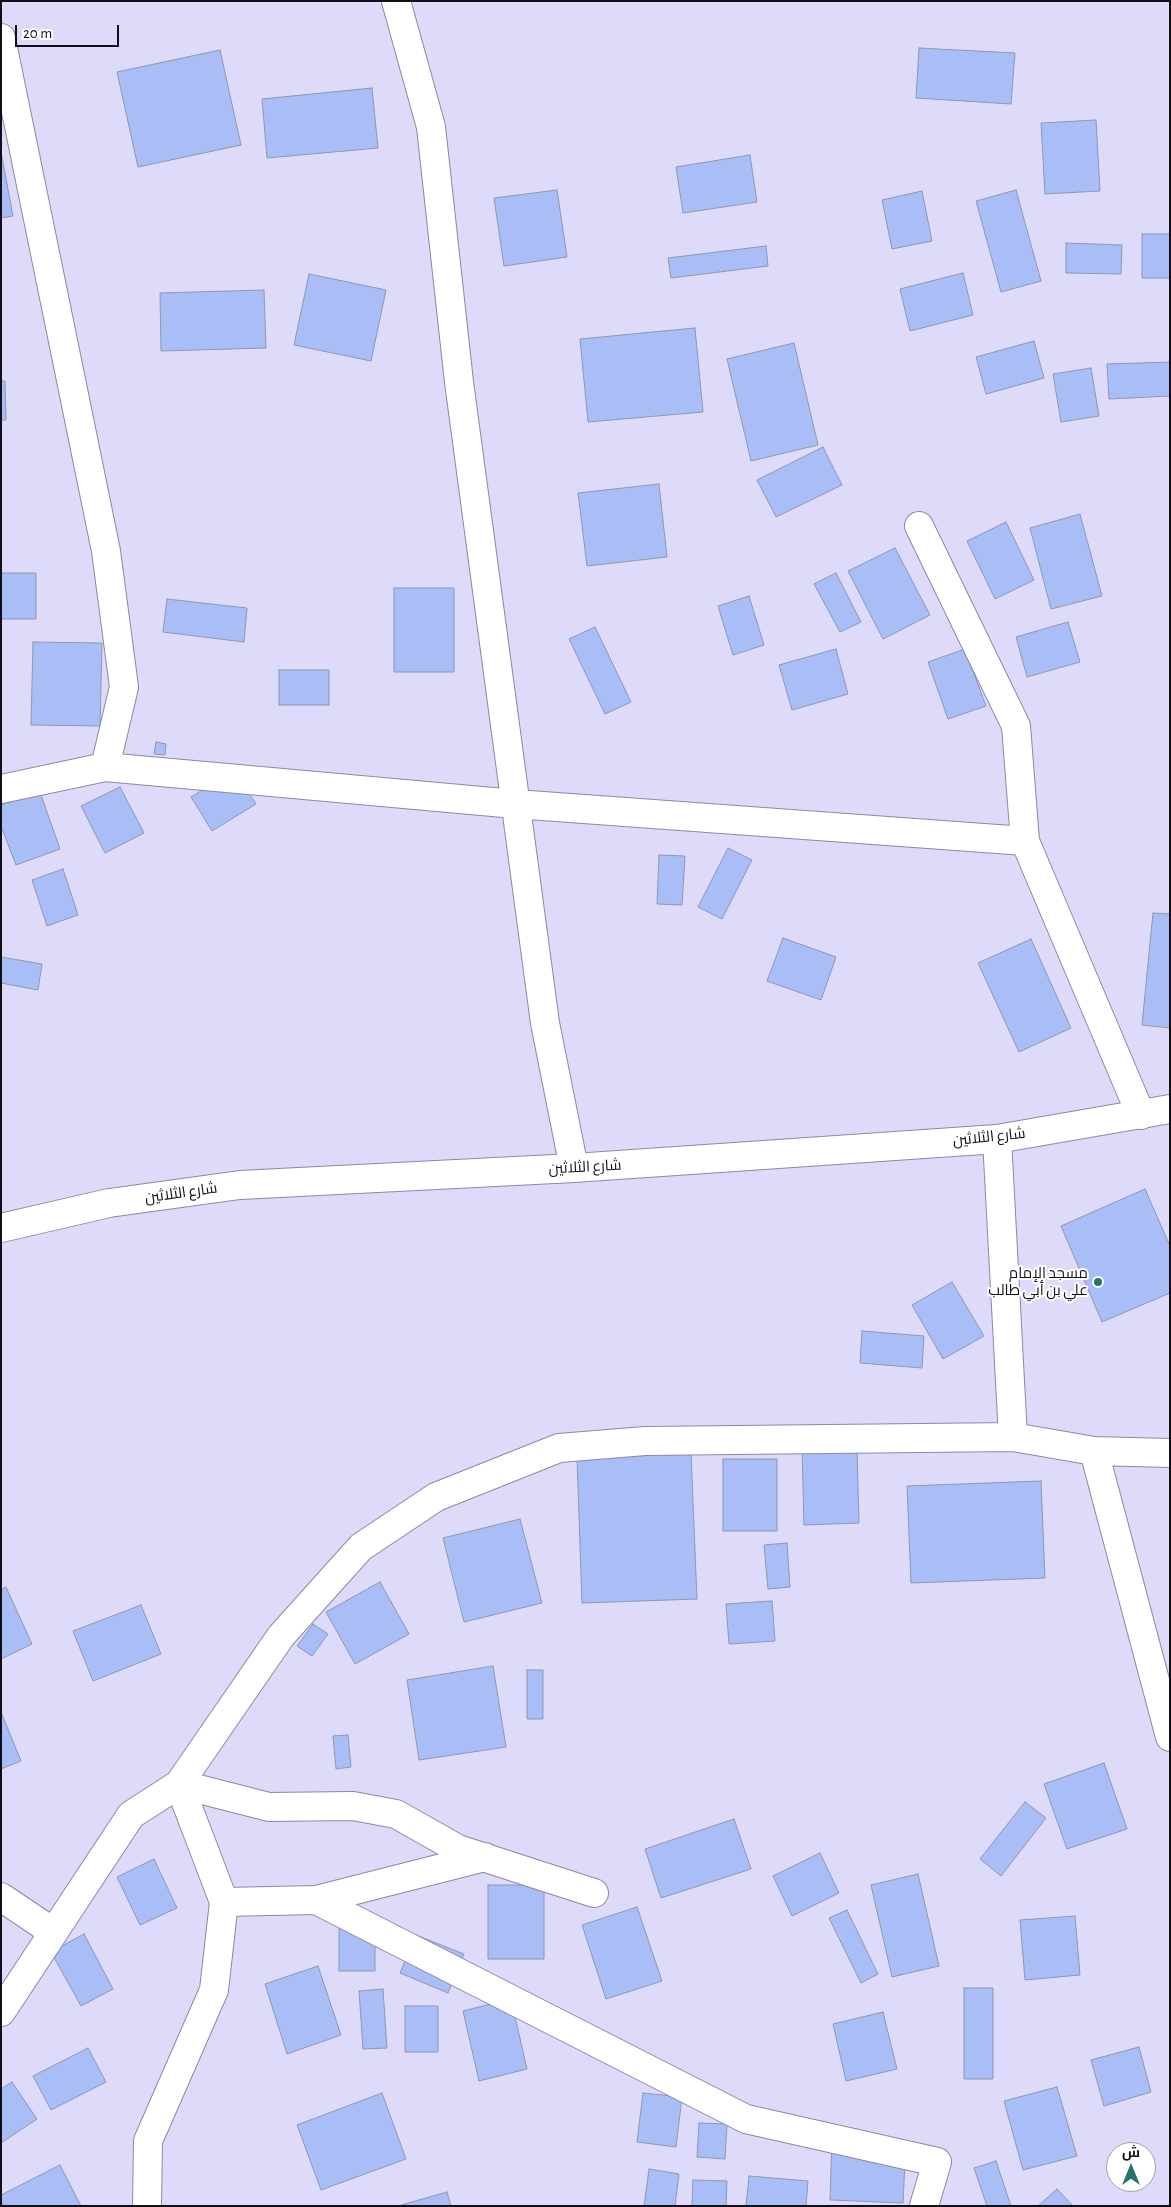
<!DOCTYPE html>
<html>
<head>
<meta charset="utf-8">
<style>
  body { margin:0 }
  #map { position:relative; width:1171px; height:2207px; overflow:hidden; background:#dedbfa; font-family:"Alegreya Sans",Cairo,sans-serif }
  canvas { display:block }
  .frame { position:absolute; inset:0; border:2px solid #100e18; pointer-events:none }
  .north { position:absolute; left:1106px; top:2142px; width:50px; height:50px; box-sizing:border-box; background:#fff; border:1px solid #9f9fa3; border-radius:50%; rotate:0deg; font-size:14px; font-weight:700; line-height:20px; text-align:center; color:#100e18 }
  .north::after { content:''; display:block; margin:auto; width:18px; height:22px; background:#29726c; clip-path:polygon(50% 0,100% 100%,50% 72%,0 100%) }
  .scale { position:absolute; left:15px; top:25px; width:104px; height:22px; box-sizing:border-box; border:2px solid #100e18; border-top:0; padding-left:6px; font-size:15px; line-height:18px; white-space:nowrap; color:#100e18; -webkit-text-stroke:4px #fff; paint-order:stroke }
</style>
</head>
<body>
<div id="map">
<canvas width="1171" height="2207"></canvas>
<div class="frame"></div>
<div class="north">ش</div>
<div class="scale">20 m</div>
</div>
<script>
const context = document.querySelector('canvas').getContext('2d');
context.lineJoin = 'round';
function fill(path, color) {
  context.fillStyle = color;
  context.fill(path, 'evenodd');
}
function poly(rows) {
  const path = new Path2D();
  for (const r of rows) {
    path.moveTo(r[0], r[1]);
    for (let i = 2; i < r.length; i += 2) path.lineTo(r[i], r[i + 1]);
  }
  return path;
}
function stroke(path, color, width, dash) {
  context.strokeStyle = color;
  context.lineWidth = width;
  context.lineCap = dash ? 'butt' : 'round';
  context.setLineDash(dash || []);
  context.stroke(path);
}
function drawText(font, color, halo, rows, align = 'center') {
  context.font = font + ' "Alegreya Sans",Cairo,sans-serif';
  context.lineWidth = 4;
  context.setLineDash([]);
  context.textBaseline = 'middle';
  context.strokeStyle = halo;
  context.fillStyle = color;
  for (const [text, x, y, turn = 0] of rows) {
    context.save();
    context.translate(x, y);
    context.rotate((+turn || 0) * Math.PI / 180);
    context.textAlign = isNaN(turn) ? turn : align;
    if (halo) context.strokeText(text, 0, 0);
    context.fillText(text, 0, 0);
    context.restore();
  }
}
const building = poly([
  [919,48,1015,53,1011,104,916,98,919,48],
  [220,50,241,145,138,167,117,72,220,50],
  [372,88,378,148,267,158,262,99,372,88],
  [1096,120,1100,191,1045,194,1041,123,1096,120],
  [1,152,13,216,1,218,1,152],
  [750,155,757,202,683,213,676,167,750,155],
  [557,190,567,257,504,266,494,198,557,190],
  [1016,190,1041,281,1001,292,976,201,1016,190],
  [922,191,932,241,892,249,882,200,922,191],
  [1142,234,1170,234,1170,278,1142,278,1142,234],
  [1066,243,1122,245,1121,274,1066,273,1066,243],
  [766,246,768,266,671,278,668,258,766,246],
  [963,273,973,315,910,331,900,289,963,273],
  [309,274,386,290,371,361,294,345,309,274],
  [264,290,266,348,161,351,160,293,264,290],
  [695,328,703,412,588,422,580,339,695,328],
  [1034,341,1044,378,986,394,976,357,1034,341],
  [794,343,818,445,751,461,727,359,794,343],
  [1170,362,1170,396,1109,399,1107,364,1170,362],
  [1091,368,1099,416,1061,422,1053,374,1091,368],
  [1,381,5,381,6,420,1,420,1,381],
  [823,447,842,485,776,517,757,480,823,447],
  [659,484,667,557,587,566,578,493,659,484],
  [1080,514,1102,596,1051,609,1030,528,1080,514],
  [1006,522,1034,580,995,599,967,541,1006,522],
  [895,548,930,615,883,639,848,571,895,548],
  [1,573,36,573,36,619,1,619,1,573],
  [836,573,861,622,840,632,814,584,836,573],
  [394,588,454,588,454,672,394,672,394,588],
  [749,596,764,645,733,655,718,606,749,596],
  [167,599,247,608,244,642,163,632,167,599],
  [1068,622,1080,662,1027,677,1016,637,1068,622],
  [595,627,631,702,605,714,569,639,595,627],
  [33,642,102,643,100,726,31,725,33,642],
  [836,649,848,694,792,710,779,665,836,649],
  [965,649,986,706,948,719,928,662,965,649],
  [279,670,329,670,329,705,279,705,279,670],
  [156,742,166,744,165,755,154,754,156,742],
  [235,770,256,804,212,831,191,797,235,770],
  [120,787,144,833,105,853,81,806,120,787],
  [40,792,60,849,16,865,1,826,1,805,40,792],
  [728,848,752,860,722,919,698,907,728,848],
  [659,855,685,856,682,905,657,904,659,855],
  [63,869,78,915,47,926,32,880,63,869],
  [1153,913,1170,914,1170,1028,1142,1025,1153,913],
  [783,938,836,957,821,1000,767,981,783,938],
  [1031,939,1071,1028,1019,1052,978,963,1031,939],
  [1,957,42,964,38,990,1,983,1,957],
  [1145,1189,1170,1246,1170,1293,1102,1322,1061,1226,1145,1189],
  [952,1282,984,1336,943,1359,912,1305,952,1282],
  [862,1331,924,1336,922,1368,860,1363,862,1331],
  [857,1447,859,1523,804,1525,802,1448,857,1447],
  [691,1453,697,1599,582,1603,577,1458,691,1453],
  [723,1459,777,1459,777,1531,723,1531,723,1459],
  [1041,1481,1045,1578,911,1583,907,1486,1041,1481],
  [520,1519,542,1603,464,1622,443,1538,520,1519],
  [787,1543,790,1587,768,1589,764,1545,787,1543],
  [380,1582,409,1634,355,1664,326,1612,380,1582],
  [6,1587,32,1644,1,1659,1,1590,6,1587],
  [772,1601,775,1641,729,1644,726,1604,772,1601],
  [141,1605,161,1654,93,1681,73,1631,141,1605],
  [313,1624,328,1634,312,1656,297,1646,313,1624],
  [493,1666,506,1747,419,1760,407,1680,493,1666],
  [527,1670,543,1670,543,1719,527,1719,527,1670],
  [1,1712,21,1761,1,1769,1,1712],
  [348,1735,351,1767,336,1769,333,1736,348,1735],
  [1104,1763,1127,1829,1067,1849,1044,1784,1104,1763],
  [1025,1802,1046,1818,1001,1876,980,1859,1025,1802],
  [734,1819,751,1869,661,1898,645,1849,734,1819],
  [820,1853,839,1893,792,1916,773,1876,820,1853],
  [154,1859,177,1908,140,1925,117,1877,154,1859],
  [918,1874,939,1966,892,1977,871,1885,918,1874],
  [488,1885,544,1885,544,1959,488,1959,488,1885],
  [637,1907,662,1981,606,1999,582,1925,637,1907],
  [847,1910,878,1974,861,1983,829,1918,847,1910],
  [1075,1916,1080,1975,1025,1980,1020,1920,1075,1916],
  [339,1922,375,1922,375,1971,339,1971,339,1922],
  [84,1934,113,1989,81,2006,51,1952,84,1934],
  [416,1935,464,1954,448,1993,400,1973,416,1935],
  [318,1966,341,2035,287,2054,265,1984,318,1966],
  [964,1988,993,1988,993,2079,964,2079,964,1988],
  [383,1989,387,2048,363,2049,359,1991,383,1989],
  [511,1999,527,2069,479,2081,463,2011,511,1999],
  [405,2006,438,2006,438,2052,405,2052,405,2006],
  [883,2012,897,2069,846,2081,833,2024,883,2012],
  [1139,2047,1151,2092,1104,2106,1091,2060,1139,2047],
  [88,2048,106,2082,51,2110,33,2076,88,2048],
  [12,2082,37,2119,1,2143,1,2089,12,2082],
  [1057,2087,1077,2156,1023,2170,1004,2101,1057,2087],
  [382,2093,406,2159,321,2190,297,2125,382,2093],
  [643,2093,682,2097,676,2147,637,2142,643,2093],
  [699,2123,727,2124,725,2159,697,2157,699,2123],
  [832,2138,906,2141,903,2203,830,2200,832,2138],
  [996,2161,1011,2206,987,2206,974,2168,996,2161],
  [60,2165,81,2206,2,2206,1,2195,60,2165],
  [649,2169,679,2174,675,2206,644,2206,649,2169],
  [749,2176,808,2181,806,2206,746,2206,749,2176],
  [693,2180,727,2181,726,2206,692,2206,693,2180],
  [1057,2189,1073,2206,1038,2206,1057,2189],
  [447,2192,451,2206,401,2206,401,2205,447,2192]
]);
const street = poly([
  [396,1,431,127,459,382,545,1023,574,1168],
  [1,38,106,551,124,687,105,767],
  [919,526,1016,726,1025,841,1141,1115],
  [1,789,105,767,515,804,1025,841],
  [997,1139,1013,1437],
  [1094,1451,1170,1737],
  [179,1784,269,1807,353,1806,396,1814,458,1849,594,1893],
  [179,1784,224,1902,316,1900],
  [485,1857,316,1900,746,2119,937,2162,924,2206],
  [1,1897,53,1932],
  [1,2012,131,1815,179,1784,281,1636,361,1547,436,1497,559,1448,645,1441,1013,1437,1094,1451,1170,1453],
  [147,2206,148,2141,214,1990,224,1902]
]);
const secondary = poly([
  [1,1228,109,1203,240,1185,574,1168,997,1139,1170,1109]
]);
const markers = [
  [1098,1282,5,"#29726c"]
];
const streetNames = [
  ["شارع الثلاثين",989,1137,-6],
  ["شارع الثلاثين",585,1167,-3],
  ["شارع الثلاثين",181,1193,-8]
];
const poiNames = [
  ["مسجد الإمام",1088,1273],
  ["علي بن أبي طالب",1088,1290]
];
fill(building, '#a9bdf7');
stroke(building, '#8d97b2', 1);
stroke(street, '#8c88a5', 30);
stroke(secondary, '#8c88a5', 30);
stroke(street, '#fff', 28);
stroke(secondary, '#fff', 28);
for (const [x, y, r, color] of markers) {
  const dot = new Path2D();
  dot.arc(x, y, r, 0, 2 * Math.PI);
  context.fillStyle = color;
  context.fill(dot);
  stroke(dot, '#fff', 2);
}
drawText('15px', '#100e18', '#fff', streetNames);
drawText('15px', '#100e18', '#fff', poiNames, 'right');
</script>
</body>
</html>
